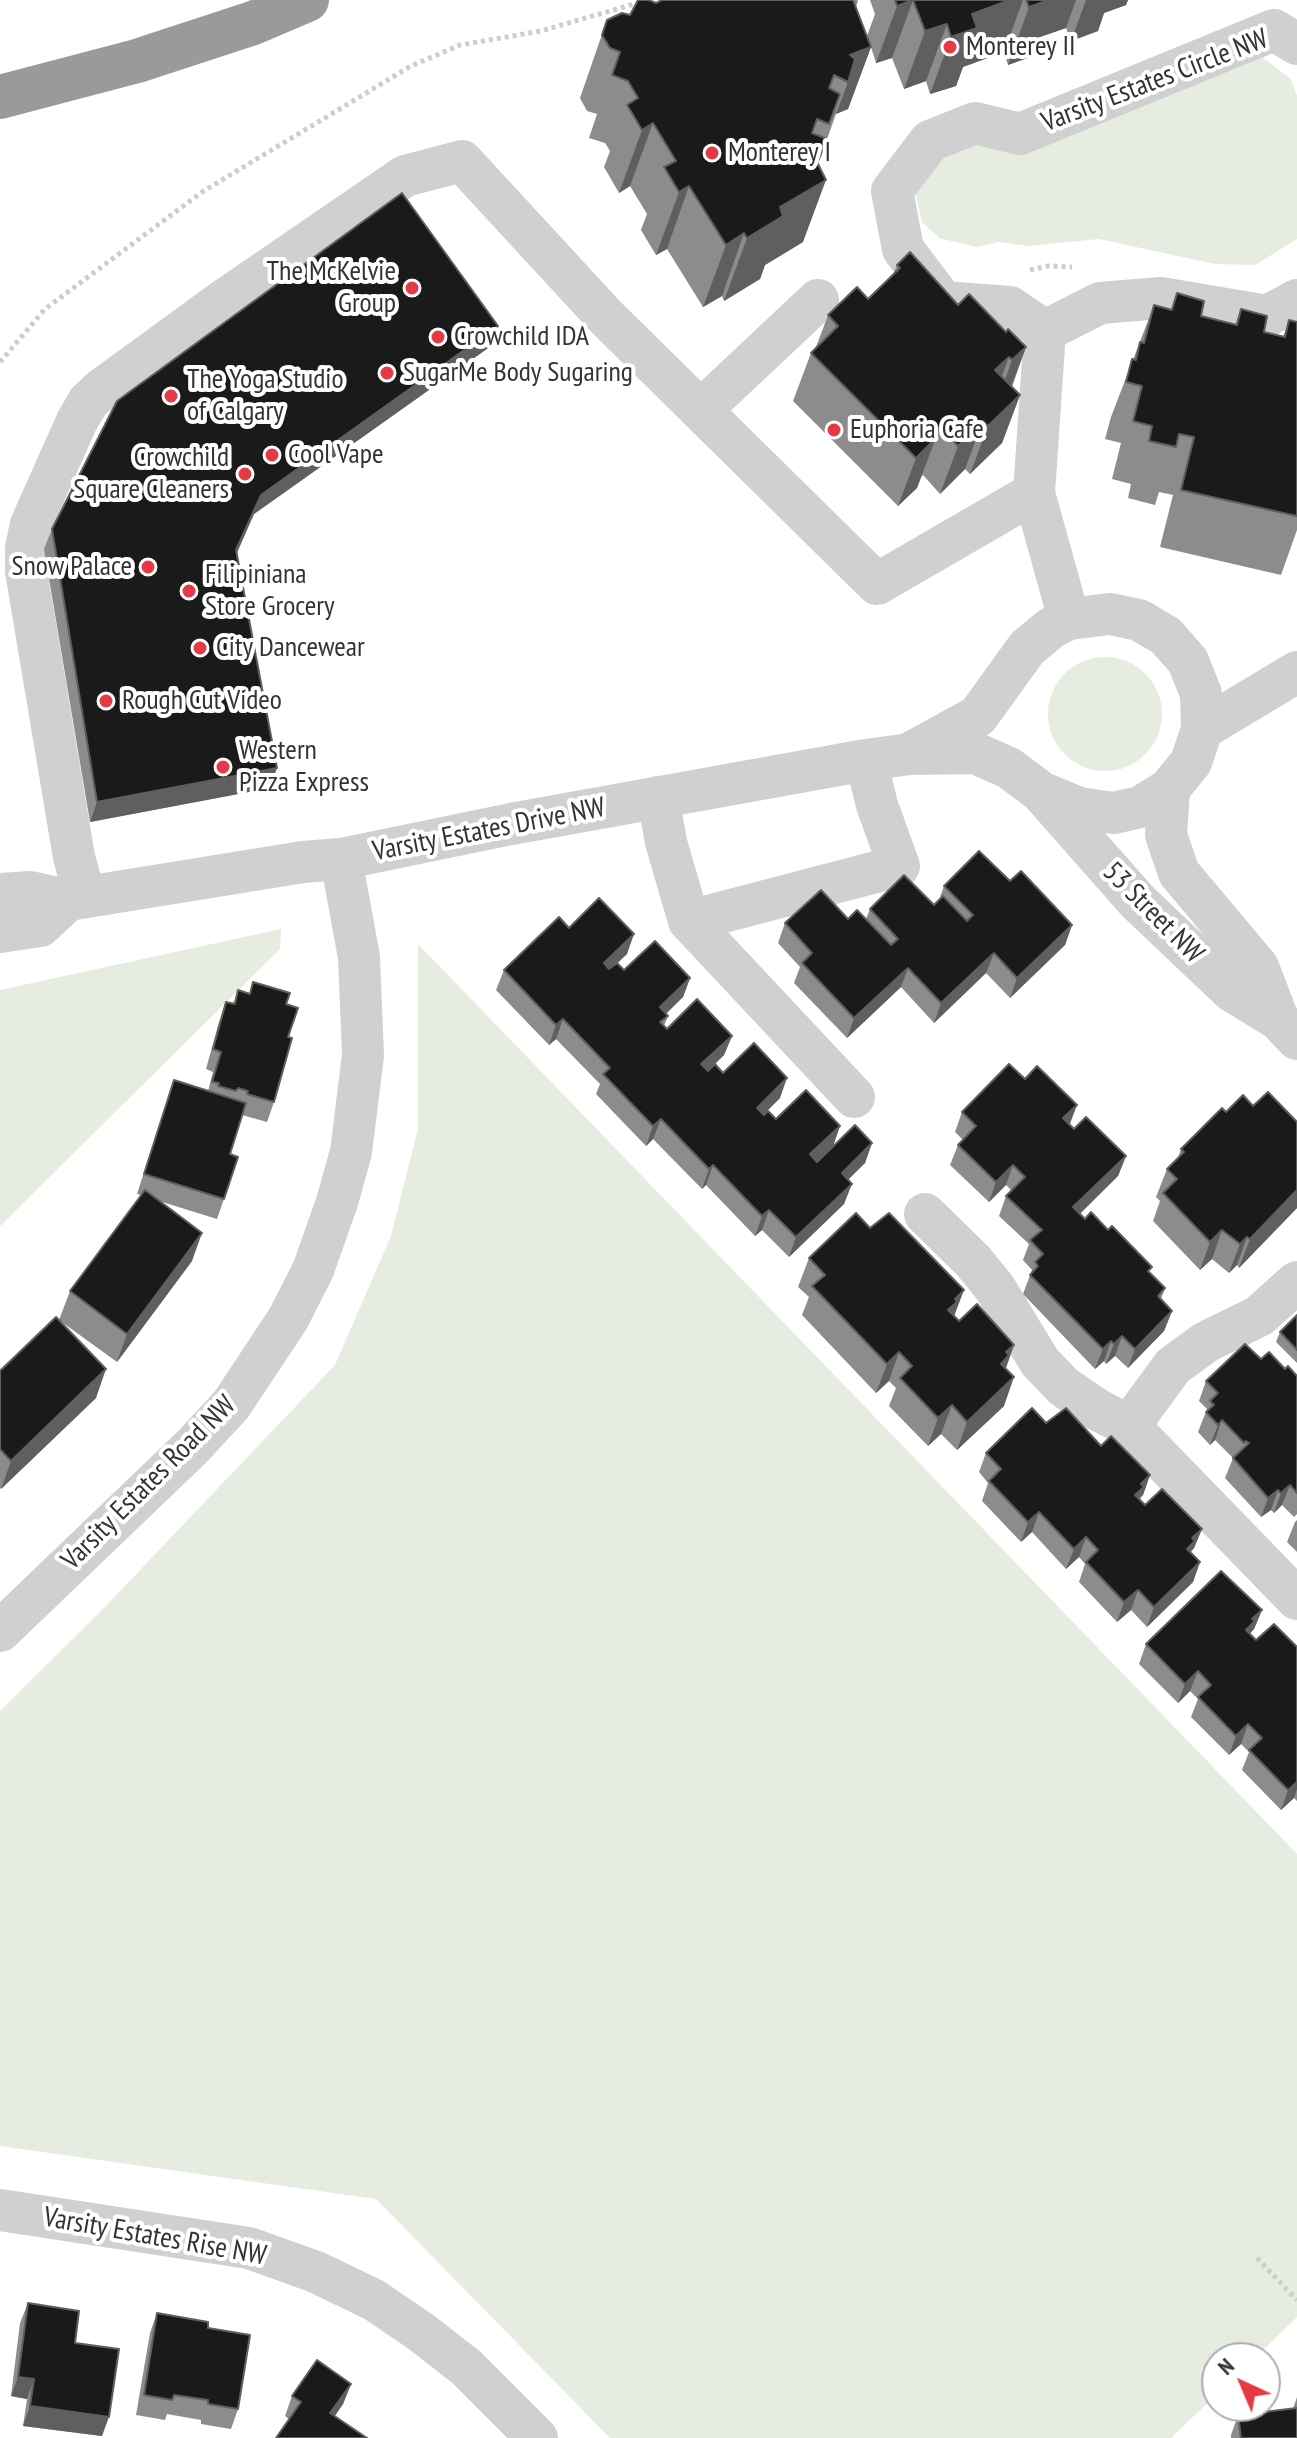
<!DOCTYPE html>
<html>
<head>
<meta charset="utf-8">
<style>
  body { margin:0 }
  #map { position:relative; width:1297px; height:2438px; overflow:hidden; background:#fff; font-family:"PT Sans Narrow",sans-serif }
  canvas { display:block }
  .north { position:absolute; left:1201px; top:2342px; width:80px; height:80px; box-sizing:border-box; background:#fff; border:2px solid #adadad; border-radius:50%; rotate:316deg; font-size:22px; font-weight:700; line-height:32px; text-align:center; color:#333 }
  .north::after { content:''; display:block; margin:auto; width:28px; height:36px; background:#e63946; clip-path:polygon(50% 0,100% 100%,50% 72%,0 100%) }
</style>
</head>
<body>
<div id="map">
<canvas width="1297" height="2438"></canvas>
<div class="north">N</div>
</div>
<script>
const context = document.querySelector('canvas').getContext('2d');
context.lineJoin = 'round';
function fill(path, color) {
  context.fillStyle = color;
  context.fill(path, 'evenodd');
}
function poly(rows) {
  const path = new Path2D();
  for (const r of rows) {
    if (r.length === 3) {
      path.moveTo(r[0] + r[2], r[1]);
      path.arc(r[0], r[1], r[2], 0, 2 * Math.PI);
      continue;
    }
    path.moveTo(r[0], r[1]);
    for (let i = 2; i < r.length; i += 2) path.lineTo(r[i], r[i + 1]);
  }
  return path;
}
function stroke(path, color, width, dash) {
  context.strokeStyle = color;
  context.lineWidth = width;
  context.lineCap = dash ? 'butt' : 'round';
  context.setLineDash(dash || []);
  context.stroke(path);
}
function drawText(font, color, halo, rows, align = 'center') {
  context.font = font + ' "PT Sans Narrow",sans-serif';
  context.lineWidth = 8;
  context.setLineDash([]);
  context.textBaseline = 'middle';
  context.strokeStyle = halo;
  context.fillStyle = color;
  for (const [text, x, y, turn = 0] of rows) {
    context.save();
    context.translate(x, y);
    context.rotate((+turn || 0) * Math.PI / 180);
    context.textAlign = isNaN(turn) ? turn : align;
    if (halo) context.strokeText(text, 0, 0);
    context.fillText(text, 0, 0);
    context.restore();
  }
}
const green = poly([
  [1261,56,1291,79,1297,96,1297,239,1255,265,1215,264,1099,239,1028,246,999,242,977,247,939,238,922,222,915,192,922,158],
  [1105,714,57],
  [281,929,280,949,0,1226,0,990],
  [418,944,1297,1854,1297,2317,1255,2358,1217,2358,1217,2394,1171,2438,610,2438,376,2199,0,2146,0,1711,102,1610,335,1365,391,1236,418,1129]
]);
const path = poly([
  [1030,270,1048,266,1072,267],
  [0,362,45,309,202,192,411,66,460,45,541,31,648,0],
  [1257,2258,1297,2300]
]);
const minor = poly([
  [1297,44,1274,30,1020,134,975,123,930,141,892,191,903,249,943,302,1010,307,1045,331,1100,303,1161,298,1267,316,1297,300],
  [1045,331,1034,493,1069,619],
  [701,410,818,300],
  [1202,729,1297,672],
  [914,751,978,716,1027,648,1051,628,1069,619,1110,614,1139,620,1166,636,1188,661,1201,694,1202,729,1191,762,1169,789,1140,807,1114,813,1079,808,1045,794],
  [1169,789,1166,835,1179,873,1258,967,1278,1019],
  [658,797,666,842,689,921,899,866,877,805,866,760],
  [0,894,30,892,68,900,303,862,341,859,511,824,866,760,910,754,975,753,1009,768,1041,792,1138,902,1232,991,1278,1019,1297,1039],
  [85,897,74,857,26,571,26,548,31,524,77,421,88,402,102,389,224,300,405,176,462,161,605,316,877,584,1034,493],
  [689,921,854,1097],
  [0,932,40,926,68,900],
  [925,1214,973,1261,995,1288,1040,1362,1064,1387,1098,1410,1129,1426,1297,1599],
  [1129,1426,1173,1366,1206,1342,1259,1316,1297,1282],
  [0,1631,192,1447,231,1405,288,1319,313,1270,337,1202,351,1152,363,1055,359,957,341,859],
  [0,2210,249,2248,316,2272,374,2300,421,2332,466,2367,537,2438]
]);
const highway = poly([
  [0,97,137,61,253,23,307,0]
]);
const wall = poly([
  [662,0,858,0,856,7,867,36,875,14,870,0,1128,0,1126,5,1104,13,1098,31,1071,41,1066,28,1040,37,1033,56,1008,65,1004,52,963,67,956,86,930,94,926,81,904,89,892,58,876,63,871,47,848,109,836,114,818,164,803,242,765,265,760,279,724,301,722,296,703,307,667,249,656,255,641,230,647,214,630,186,619,193,604,167,610,151,605,143,589,138,597,114,587,111,580,98,607,20,630,15],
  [897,265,958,305,1006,332,1026,347,1012,387,1020,395,1002,443,970,474,965,469,940,494,923,475,921,477,917,488,898,506,793,401,811,353,816,347,828,315,868,299,893,274],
  [1177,293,1201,316,1235,325,1241,309,1264,332,1283,337,1289,320,1297,322,1297,530,1281,575,1160,547,1173,495,1159,492,1155,505,1128,498,1131,484,1112,479,1121,443,1105,439,1111,417,1154,305,1171,309],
  [498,326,491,346,254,514,237,553,270,788,90,822,44,549,52,529],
  [1010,881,1072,925,1065,945,1010,998,986,973,934,1023,901,987,847,1038,794,983,800,967,778,943,785,923,866,919,870,909,934,905,939,900,944,886],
  [569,928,627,954,617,963,624,970,690,978,683,997,666,1014,668,1016,664,1026,667,1029,732,1036,724,1055,708,1071,723,1073,780,1098,764,1114,776,1119,840,1126,833,1146,872,1143,865,1163,848,1180,844,1204,789,1257,762,1230,755,1236,706,1185,702,1189,653,1139,646,1146,596,1094,600,1084,556,1039,549,1045,496,990,504,970],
  [253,982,286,1004,288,1037,274,1102,267,1122,242,1115,230,1154,224,1199,217,1219,159,1201,192,1261,117,1362,59,1320,70,1291,141,1195,137,1194,174,1080,208,1091,213,1072,206,1069,219,1022,226,1002,233,1004,238,990,249,994],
  [1025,1079,1077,1105,1070,1124,1074,1129,1126,1156,1118,1176,1080,1214,1150,1273,1165,1288,1161,1299,1172,1311,1164,1331,1128,1368,1115,1356,1106,1364,1104,1361,1095,1369,1023,1294,1032,1270,1023,1260,1029,1244,999,1216,1006,1196,1012,1191,1006,1185,989,1202,950,1165,958,1145,963,1140,955,1132,962,1112],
  [1253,1106,1297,1122,1297,1208,1239,1268,1237,1265,1229,1273,1212,1259,1200,1270,1153,1221,1160,1201,1156,1197,1167,1169,1178,1158,1181,1149,1226,1112],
  [809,1258,954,1316,959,1321,1014,1345,1006,1368,1004,1406,957,1450,941,1434,928,1446,889,1406,896,1388,889,1381,876,1393,802,1315,809,1297,798,1287],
  [1297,1315,1297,1363,1276,1342,1280,1332],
  [1261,1359,1285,1369,1297,1376,1297,1514,1294,1517,1282,1505,1274,1513,1271,1510,1261,1517,1225,1478,1233,1458,1215,1440,1210,1445,1198,1432,1207,1409,1199,1401,1206,1381],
  [0,1371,96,1398,1,1489,0,1488],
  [1046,1423,1101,1446,1150,1475,1143,1495,1140,1499,1145,1505,1202,1529,1194,1548,1191,1552,1200,1562,1193,1582,1147,1627,1131,1610,1117,1622,1079,1582,1085,1564,1079,1557,1066,1569,1032,1532,1021,1542,982,1501,988,1483,979,1472,986,1453],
  [1297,1520,1297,1552,1287,1542,1295,1522],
  [1262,1610,1254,1629,1250,1634,1256,1640,1297,1647,1297,1801,1294,1798,1281,1810,1242,1770,1249,1752,1241,1744,1229,1755,1191,1717,1198,1699,1190,1691,1178,1703,1139,1664,1146,1644],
  [28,2303,75,2343,102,2436,23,2426,27,2399,11,2396,20,2323],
  [157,2313,208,2328,238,2409,231,2429,201,2424,201,2420,167,2414,165,2420,136,2415,150,2333],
  [351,2384,343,2404,335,2416,289,2419,285,2416,292,2396],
  [1297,2397,1297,2438,1231,2438,1231,2435,1238,2415,1293,2409]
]);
const shadedWall = poly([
  [913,0,892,58,876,63,897,6],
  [1010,0,1023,0,1004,52,963,67,956,86,930,94,951,37,972,14],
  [1043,0,1076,0,1066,28,1040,37,1033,56,1008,65,1029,7],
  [1086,0,1128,0,1126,5,1104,13,1098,31,1071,41],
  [947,24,926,81,904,89,925,31],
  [871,47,848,109,836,114,848,82,850,55],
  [653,123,630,186,619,193,642,130],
  [827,139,808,190,826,180,803,242,765,265,760,279,724,301,747,238,780,207,808,190],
  [689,186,667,249,656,255,679,192],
  [744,233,722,296,703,307,726,245],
  [498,326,491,346,254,514,229,570,236,550,261,495],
  [1026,347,1008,395,995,408,1012,360],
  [1009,357,991,405,995,370],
  [1020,395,1002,443,970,474,988,426],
  [983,421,965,469,940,494,958,446],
  [940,427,917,488,898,506,916,458,931,436],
  [277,768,270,788,90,822,97,802],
  [1072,925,1065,945,1010,998,1017,978],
  [634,934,627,954,597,983,604,963],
  [994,953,986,973,934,1023,941,1003],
  [908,968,901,987,847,1038,854,1018],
  [690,978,683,997,652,1027,660,1007],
  [563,1019,556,1039,549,1045,556,1025],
  [732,1036,724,1055,694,1084,701,1064],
  [787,1078,780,1098,750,1128,757,1108],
  [1077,1105,1069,1125,1063,1118],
  [661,1119,653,1139,646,1146,653,1126],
  [840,1126,833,1146,803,1174,810,1154],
  [872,1143,865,1163,834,1193,842,1173],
  [1126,1156,1118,1176,1066,1227,1073,1207],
  [713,1165,706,1185,702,1189,709,1169],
  [1013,1165,1006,1185,989,1202,996,1182],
  [852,1184,844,1204,789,1257,796,1237],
  [1297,1190,1297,1208,1239,1268,1250,1239],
  [769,1210,762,1230,755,1236,762,1216],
  [1222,1230,1212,1259,1200,1270,1210,1242],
  [202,1233,192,1261,117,1362,127,1334],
  [1247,1237,1237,1265,1229,1273,1240,1244],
  [964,1290,953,1319,948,1310,955,1299],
  [1172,1311,1164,1331,1128,1368,1135,1349],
  [1122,1336,1115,1356,1106,1364,1114,1344],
  [1111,1341,1104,1361,1095,1369,1103,1349],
  [1014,1345,1004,1373,1001,1364,1006,1352],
  [899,1352,889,1381,876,1393,887,1364],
  [106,1369,96,1398,1,1489,11,1461],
  [1014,1377,1004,1406,957,1450,967,1422],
  [952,1405,941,1434,928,1446,938,1418],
  [1222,1420,1215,1440,1210,1445,1218,1425],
  [1150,1475,1143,1495,1140,1497,1137,1506,1135,1495,1141,1484],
  [1290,1485,1282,1505,1274,1513,1281,1493],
  [1278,1490,1271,1510,1261,1517,1268,1498],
  [1039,1512,1032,1532,1021,1542,1028,1522],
  [1202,1529,1194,1548,1191,1551,1188,1561,1180,1568,1192,1538],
  [1086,1537,1079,1557,1066,1569,1074,1549],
  [1200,1562,1193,1582,1147,1627,1154,1607],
  [1138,1590,1131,1610,1117,1622,1124,1602],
  [1262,1610,1254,1629,1250,1633,1246,1630,1252,1619],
  [1198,1671,1190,1691,1178,1703,1185,1684],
  [1248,1724,1241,1744,1229,1755,1236,1736],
  [1297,1782,1297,1789,1294,1798,1281,1810,1288,1790],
  [18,2377,34,2379,27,2399,11,2396],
  [351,2384,343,2404,323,2432,330,2413],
  [30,2406,109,2417,102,2436,23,2426]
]);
const building = poly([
  [638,0,649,0,656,3,662,0,853,0,871,47,850,55,855,59,848,82,834,75,829,88,840,94,829,124,817,119,812,133,827,139,819,159,815,158,826,180,780,207,783,216,747,238,744,233,726,245,689,186,679,192,664,167,676,161,653,123,642,130,627,105,638,98,628,81,612,75,620,52,610,48,602,35,607,20,622,13,630,15,638,0],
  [895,0,1010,0,972,14,977,28,951,37,947,24,925,31,913,0,897,6,895,0],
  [1026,0,1049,0,1029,7,1026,0],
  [402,193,498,326,261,495,236,550,277,768,97,802,52,529,117,401,402,193],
  [910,252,958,305,969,294,1006,332,1008,329,1026,347,1012,360,1009,357,995,370,1020,395,988,426,983,421,958,446,940,427,931,436,934,440,916,458,811,353,838,326,828,315,857,287,868,299,900,268,897,265,910,252],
  [1177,293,1204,301,1201,316,1237,325,1241,309,1267,316,1264,332,1285,337,1289,320,1297,322,1297,516,1181,490,1194,437,1179,434,1176,447,1149,441,1152,426,1133,421,1142,386,1126,382,1132,359,1136,360,1140,342,1144,343,1154,305,1172,310,1177,293],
  [979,851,1010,881,1021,871,1072,925,1017,978,994,953,941,1003,908,968,854,1018,802,963,812,953,785,923,821,890,848,919,857,910,891,945,898,939,870,909,904,875,934,905,943,896,967,921,973,915,944,886,979,851],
  [599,898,634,934,604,963,609,969,617,963,624,970,655,941,690,978,660,1007,668,1016,660,1022,667,1029,697,999,732,1036,701,1064,708,1071,715,1064,723,1073,754,1043,787,1078,757,1108,764,1115,768,1111,776,1119,806,1090,840,1126,810,1154,817,1162,855,1125,872,1143,842,1173,852,1184,796,1237,769,1210,762,1216,713,1165,709,1169,661,1119,653,1126,603,1074,610,1068,563,1019,556,1025,504,970,559,917,569,928,599,898],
  [253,982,290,993,286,1004,298,1008,288,1037,292,1038,274,1102,247,1094,248,1091,238,1088,236,1091,218,1086,219,1083,212,1082,221,1052,213,1049,226,1002,235,1004,238,990,250,994,253,982],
  [1009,1064,1025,1079,1037,1066,1077,1105,1063,1118,1074,1129,1086,1117,1126,1156,1073,1207,1085,1219,1091,1212,1108,1230,1112,1226,1152,1267,1148,1271,1165,1288,1158,1296,1172,1311,1135,1349,1122,1336,1114,1344,1111,1341,1103,1349,1030,1275,1038,1266,1035,1262,1043,1254,1030,1240,1042,1230,1006,1196,1025,1177,1013,1165,996,1182,958,1145,976,1126,962,1112,1009,1064],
  [174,1080,246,1103,230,1154,238,1157,224,1199,144,1174,174,1080],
  [1268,1092,1297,1122,1297,1190,1250,1239,1247,1237,1240,1244,1222,1230,1210,1242,1163,1193,1177,1179,1167,1169,1184,1152,1181,1149,1222,1108,1226,1112,1243,1095,1253,1106,1268,1092],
  [145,1190,202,1233,127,1334,70,1291,145,1190],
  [856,1213,870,1228,889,1213,964,1290,955,1299,957,1302,948,1310,959,1321,977,1304,1014,1345,1006,1352,1009,1355,1001,1364,1014,1377,967,1422,952,1405,938,1418,900,1378,912,1366,899,1352,887,1364,812,1286,825,1275,809,1258,856,1213],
  [1297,1315,1297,1350,1280,1332,1297,1315],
  [56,1317,106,1369,11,1461,0,1449,0,1371,56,1317],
  [1245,1344,1261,1359,1269,1352,1285,1369,1288,1366,1297,1376,1297,1493,1290,1485,1281,1493,1278,1490,1268,1498,1233,1458,1249,1443,1246,1441,1244,1443,1222,1420,1218,1425,1206,1412,1214,1405,1210,1401,1218,1393,1206,1381,1245,1344],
  [1032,1408,1046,1423,1066,1408,1101,1446,1111,1436,1150,1475,1141,1484,1144,1487,1135,1495,1145,1505,1162,1489,1202,1529,1192,1538,1195,1541,1187,1549,1200,1562,1154,1607,1138,1590,1124,1602,1086,1562,1098,1550,1086,1537,1074,1549,1039,1512,1028,1522,989,1481,1001,1469,986,1453,1032,1408],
  [1221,1571,1262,1610,1252,1619,1255,1621,1246,1630,1256,1640,1274,1624,1297,1647,1297,1782,1288,1790,1249,1750,1262,1738,1248,1724,1236,1736,1198,1697,1211,1685,1198,1671,1185,1684,1146,1644,1221,1571],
  [28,2303,79,2311,75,2343,119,2349,109,2417,30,2406,34,2379,18,2377,28,2303],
  [157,2313,208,2322,208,2328,250,2335,238,2409,208,2404,208,2400,174,2395,172,2400,144,2395,157,2313],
  [317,2360,351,2384,330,2413,367,2438,276,2438,301,2402,292,2396,317,2360],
  [1297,2408,1297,2438,1241,2438,1238,2415,1297,2408]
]);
const markers = [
  [950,47,8,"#e63946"],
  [712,153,8,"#e63946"],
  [412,288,8,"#e63946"],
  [438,337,8,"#e63946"],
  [387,373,8,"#e63946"],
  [171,396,8,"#e63946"],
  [834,430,8,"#e63946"],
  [272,455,8,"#e63946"],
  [245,474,8,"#e63946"],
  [148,567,8,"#e63946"],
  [189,591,8,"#e63946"],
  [200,648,8,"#e63946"],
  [106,701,8,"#e63946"],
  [223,767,8,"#e63946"]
];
const poiNames = [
  ["Monterey II",966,47],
  ["Monterey I",728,153],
  ["The McKelvie",396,272,"right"],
  ["Group",396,304,"right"],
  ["Crowchild IDA",454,337],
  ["SugarMe Body Sugaring",403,373],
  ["The Yoga Studio",187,380],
  ["of Calgary",187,412],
  ["Euphoria Cafe",850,430],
  ["Cool Vape",288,455],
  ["Crowchild",229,458,"right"],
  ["Square Cleaners",229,490,"right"],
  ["Snow Palace",132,567,"right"],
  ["Filipiniana",205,575],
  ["Store Grocery",205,607],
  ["City Dancewear",216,648],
  ["Rough Cut Video",122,701],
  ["Western",239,751],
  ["Pizza Express",239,783]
];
const streetNames = [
  ["Varsity Estates Circle NW",1155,81,-21],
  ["Varsity Estates Drive NW",489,830,-11],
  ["53 Street NW",1153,913,45],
  ["Varsity Estates Road NW",149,1483,-45],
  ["Varsity Estates Rise NW",155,2237,10]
];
fill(green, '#e6ecdf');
stroke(path, '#cdcdcd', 5, [4, 4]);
stroke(minor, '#d0d0d0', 42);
stroke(highway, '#9a9a9a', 44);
fill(wall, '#8c8c8c');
fill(shadedWall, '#5f5f5f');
fill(building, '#1a1a1a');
stroke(building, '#5f5f5f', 2);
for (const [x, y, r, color] of markers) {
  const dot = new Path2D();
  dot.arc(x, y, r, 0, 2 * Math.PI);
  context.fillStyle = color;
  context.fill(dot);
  stroke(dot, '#fff', 3);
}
drawText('28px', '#333', '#fff', poiNames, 'left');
drawText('28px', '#333', '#fff', streetNames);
</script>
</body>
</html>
